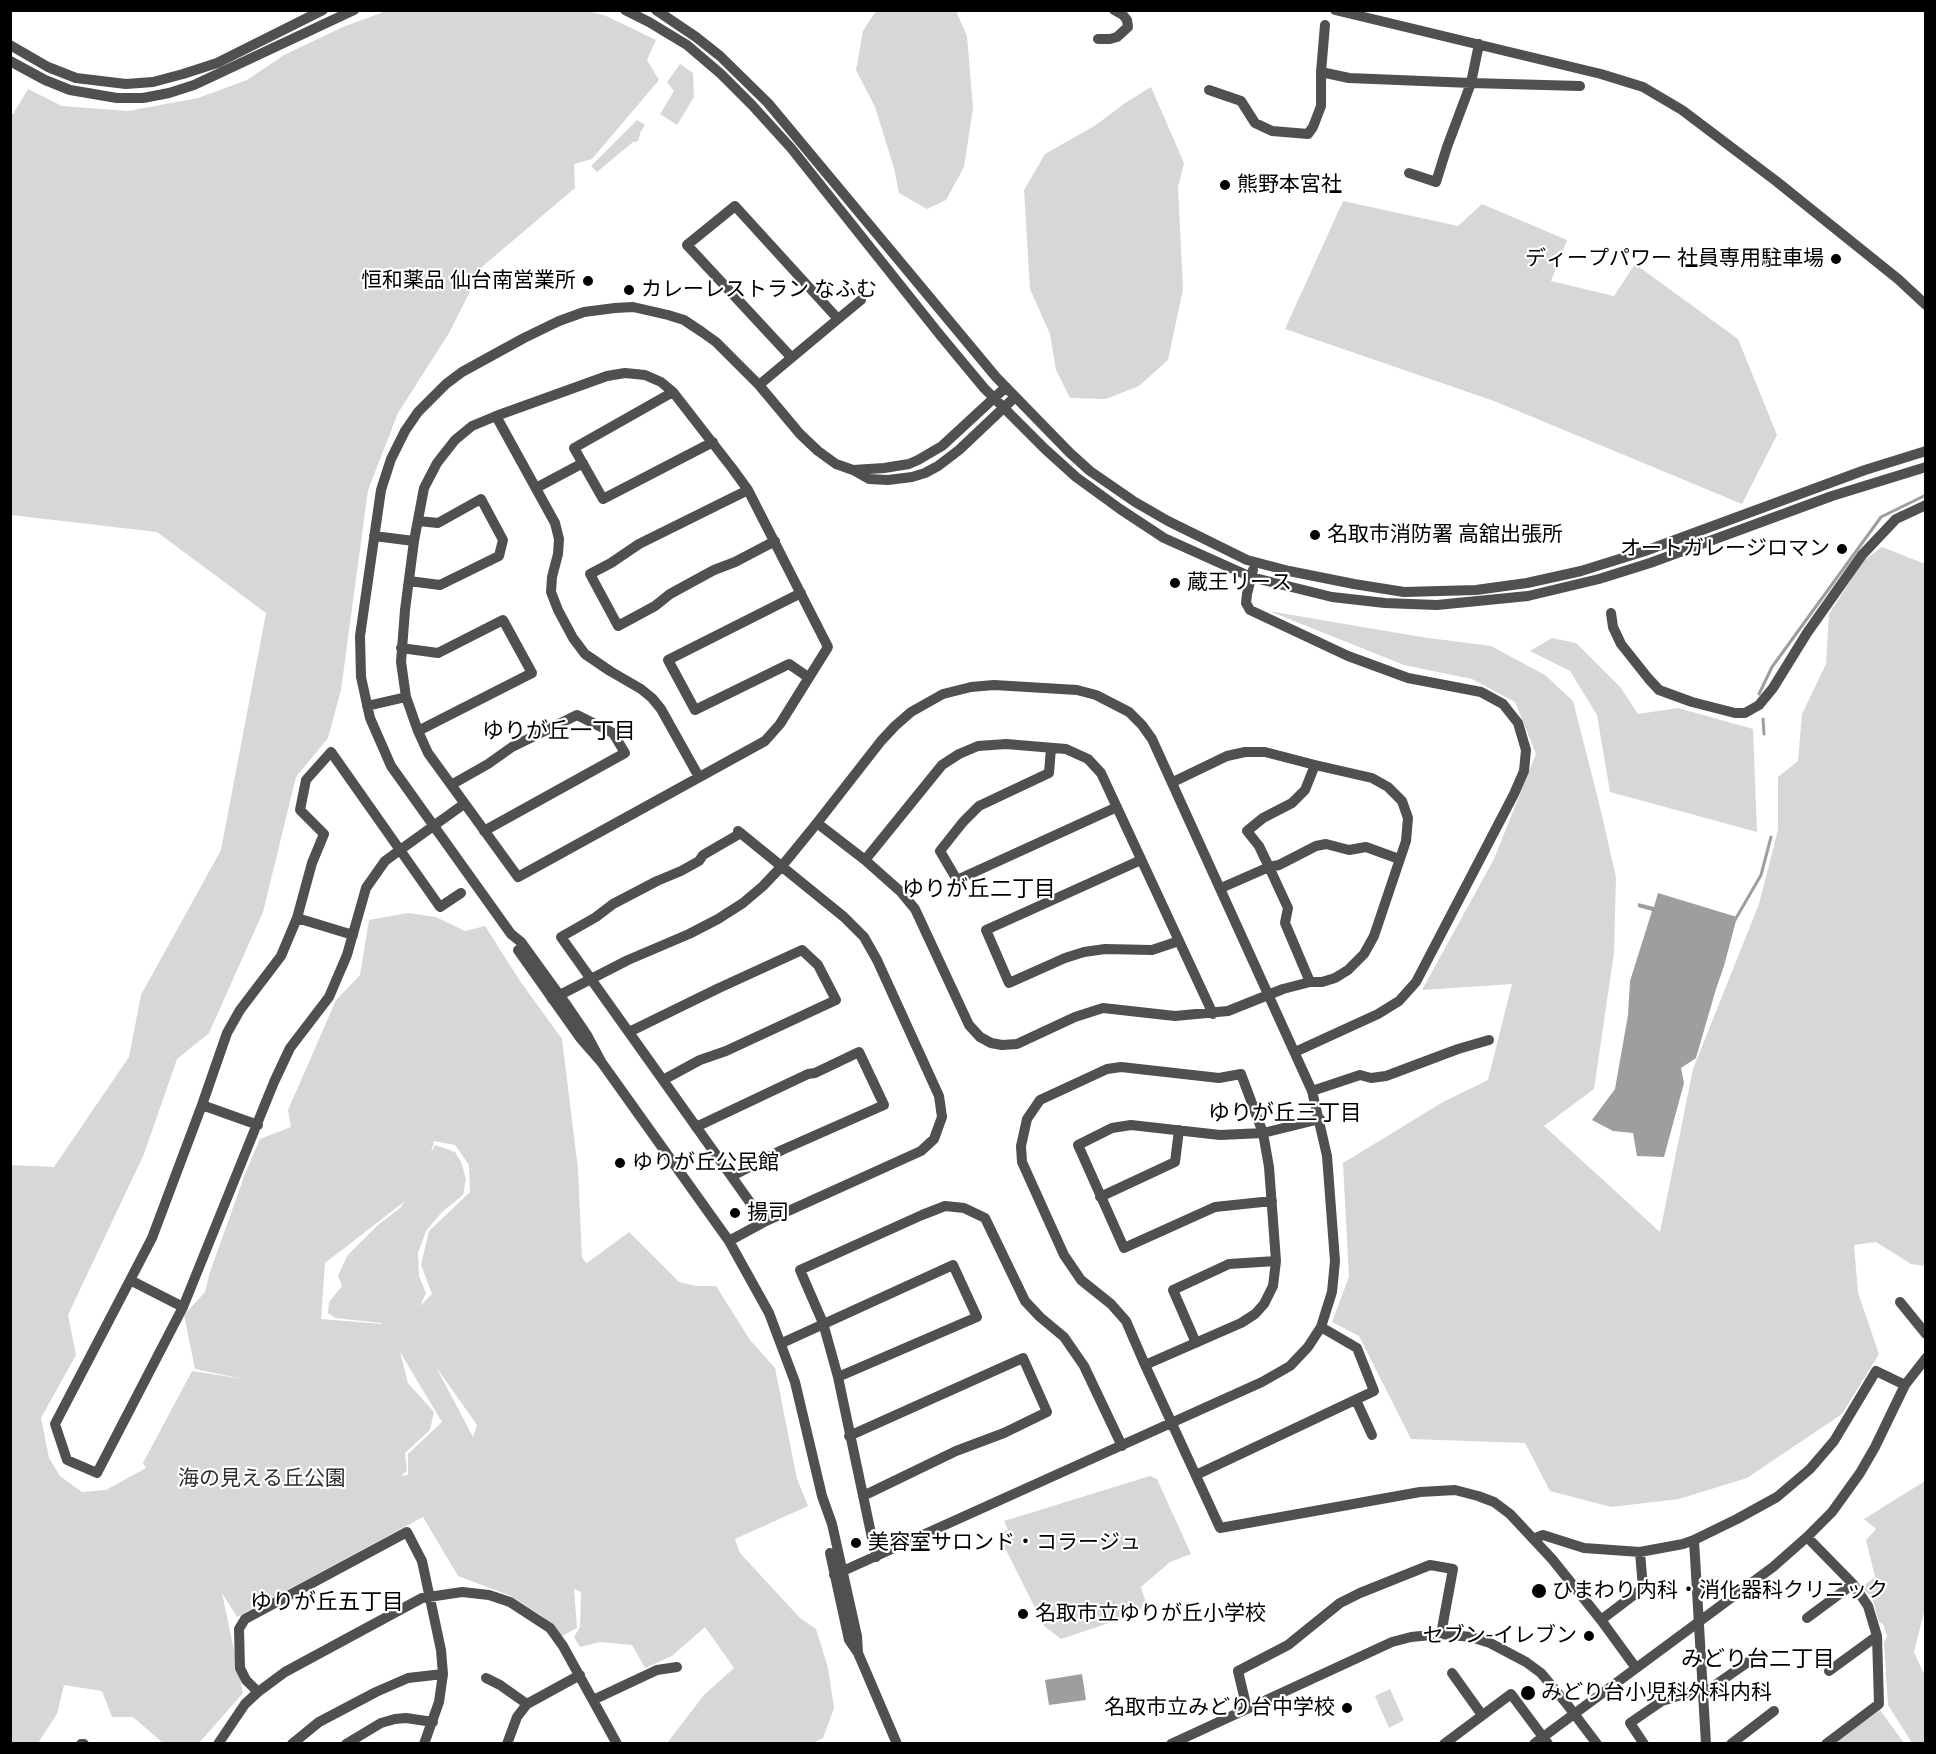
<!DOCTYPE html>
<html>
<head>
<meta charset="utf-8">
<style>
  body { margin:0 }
  #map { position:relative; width:1936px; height:1754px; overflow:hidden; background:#fff; font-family:Karla,sans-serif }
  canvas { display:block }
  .frame { position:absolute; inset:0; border:12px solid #000; pointer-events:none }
</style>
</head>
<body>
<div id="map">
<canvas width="1936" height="1754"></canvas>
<div class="frame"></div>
</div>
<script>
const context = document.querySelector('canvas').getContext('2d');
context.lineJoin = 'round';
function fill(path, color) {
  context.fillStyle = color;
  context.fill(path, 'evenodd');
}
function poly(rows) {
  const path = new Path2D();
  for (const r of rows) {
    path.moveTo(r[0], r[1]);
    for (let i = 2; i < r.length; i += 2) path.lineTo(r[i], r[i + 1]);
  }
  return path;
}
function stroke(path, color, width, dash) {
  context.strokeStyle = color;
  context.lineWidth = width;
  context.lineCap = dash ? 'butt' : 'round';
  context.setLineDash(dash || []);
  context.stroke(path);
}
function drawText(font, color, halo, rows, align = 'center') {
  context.font = font + ' Karla,"Noto Sans JP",sans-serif';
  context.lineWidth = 4.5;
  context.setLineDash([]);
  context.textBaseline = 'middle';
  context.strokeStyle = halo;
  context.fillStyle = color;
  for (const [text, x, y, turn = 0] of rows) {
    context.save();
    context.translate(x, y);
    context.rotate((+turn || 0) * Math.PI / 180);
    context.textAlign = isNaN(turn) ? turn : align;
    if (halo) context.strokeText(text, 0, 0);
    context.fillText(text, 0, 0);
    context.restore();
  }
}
const green = poly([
  [386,11,586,11,604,15,656,40,647,60,659,80,592,159,574,164,575,188,483,266,449,333,398,413,368,490,341,690,328,738,296,777,263,912,209,1033,177,1059,144,1154,68,1315,76,1355,41,1418,49,1458,60,1476,82,1492,106,1490,146,1468,143,1463,192,1371,243,1379,195,1369,184,1315,205,1292,210,1272,245,1174,260,1139,291,1127,288,1110,336,1000,360,975,369,920,408,913,436,917,465,931,485,926,520,981,562,1039,578,1169,582,1258,587,1263,629,1232,679,1282,696,1286,716,1286,750,1340,775,1368,797,1479,808,1506,735,1539,740,1553,800,1618,816,1629,828,1668,834,1708,823,1738,811,1744,667,1743,704,1695,734,1668,705,1627,672,1656,645,1668,632,1645,600,1642,580,1647,574,1637,580,1627,581,1592,574,1589,577,1628,562,1636,542,1616,511,1596,458,1576,423,1517,237,1617,222,1593,243,1693,199,1743,163,1743,133,1717,112,1717,102,1691,64,1685,57,1714,38,1743,11,1743,11,1165,54,1167,129,1057,141,995,221,850,266,613,157,532,11,515,10,114,13,114,28,89,62,106,128,111,198,98,247,80,284,55,343,27],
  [434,1141,455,1145,469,1165,470,1192,429,1231,421,1265,432,1294,420,1306,426,1293,419,1276,418,1253,426,1231,442,1212,463,1195,466,1179,461,1162,455,1152,435,1145,431,1153],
  [405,1201,400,1208,378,1225,347,1256,338,1276,342,1286,329,1302,328,1313,335,1318,381,1323,382,1324,321,1319,325,1263],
  [400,1352,442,1422,408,1454,408,1475,401,1476,407,1471,405,1453,430,1430,434,1412,408,1383],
  [436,1367,477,1425,473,1437],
  [878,11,956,11,967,36,973,108,964,167,946,200,927,209,899,193,894,168,875,107,856,70,863,31,874,14],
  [680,64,693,73,694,97,677,125,660,114,674,91,667,82],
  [1151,87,1184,163,1178,187,1183,289,1168,360,1139,386,1106,399,1070,398,1056,370,1050,334,1030,289,1024,190,1045,154,1096,125,1125,103],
  [637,120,645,125,641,131,638,141,633,142,597,172,591,166],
  [1343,201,1458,226,1482,204,1567,240,1551,281,1614,296,1635,264,1738,339,1777,435,1742,504,1494,401,1285,329],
  [1882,547,1925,564,1925,1266,1911,1264,1876,1242,1854,1245,1858,1293,1879,1354,1842,1414,1747,1478,1679,1499,1611,1507,1550,1491,1525,1443,1411,1439,1359,1336,1332,1322,1349,1277,1343,1163,1443,1102,1488,1080,1512,984,1422,990,1494,859,1536,754,1515,702,1472,679,1404,665,1269,611,1421,637,1491,646,1545,675,1573,701,1599,803,1616,877,1614,953,1594,1089,1544,1126,1660,1232,1693,1069,1759,904,1778,830,1778,777,1798,761,1802,714,1826,664,1829,614,1864,560],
  [1552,638,1576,643,1621,688,1638,714,1678,708,1753,729,1757,832,1610,792,1597,715,1570,671,1530,651],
  [1150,1476,1157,1479,1191,1554,1170,1562,1141,1587,1145,1600,1139,1613,1061,1639,1044,1626,998,1534,1008,1530,1004,1521],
  [1925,1481,1925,1608,1914,1652,1925,1676,1925,1743,1912,1743,1888,1705,1884,1643,1887,1636,1883,1624,1879,1622,1872,1597,1862,1587,1875,1577,1866,1540,1876,1529,1864,1519],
  [1390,1689,1404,1720,1389,1728,1375,1696],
  [1880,1710,1904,1743,1833,1744]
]);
const water = poly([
  [1658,893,1737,917,1724,966,1716,989,1696,1058,1681,1068,1684,1083,1664,1157,1637,1156,1633,1133,1613,1131,1592,1120,1615,1089,1628,1015,1630,981,1652,911,1638,907,1638,903,1654,907],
  [1082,1674,1086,1700,1049,1705,1045,1680]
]);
const stream = poly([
  [1759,694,1772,667,1881,517,1926,495],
  [1763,719,1764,734],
  [1735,920,1761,875,1771,837]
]);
const minor = poly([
  [625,10,649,22,687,45,721,74,752,105,791,148,940,335,984,388,1045,449,1076,477,1120,509,1164,538,1251,577,1332,597,1385,603,1437,605,1528,596,1599,579,1650,563,1832,496,1926,467],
  [656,10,696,37,720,56,768,103,996,377,1070,453,1090,471,1135,502,1168,521,1247,560,1289,571,1354,584,1404,592,1476,590,1527,583,1581,571,1645,551,1865,470,1926,451],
  [1335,10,1601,74,1643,87,1682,110,1776,181,1898,279,1926,305],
  [1325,25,1321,72,1349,78,1471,83,1447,147,1436,182,1409,173],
  [1098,39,1110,39,1117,37,1128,27,1127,20,1123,15,1114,10],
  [1479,44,1471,83,1580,86],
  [10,45,48,67,76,78,126,84,153,82,183,74,217,63,323,10],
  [10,61,45,80,70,90,117,98,143,98,169,93,194,85,354,10],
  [1209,90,1241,101,1255,123,1272,131,1308,134,1313,127,1321,106,1321,72],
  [838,319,861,300],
  [625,373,645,375,661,382,673,392,732,468,748,490,828,647,780,724,765,741,518,877,428,753,418,731,406,697,401,662,405,610,414,541,424,488,437,463,455,440,472,426,496,416,607,376,625,373],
  [759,385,838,319,735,206,687,245,791,357],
  [673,392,574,448,603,499,713,442],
  [496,416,555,523,559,539,558,554,552,577,551,592,558,610,573,638,585,654,610,671,641,689,652,698,661,709,699,777],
  [853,470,884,468,909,464,918,460,942,446,1006,387],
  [536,488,583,463],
  [748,490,639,544,611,563,590,574,618,626,655,606,670,594,714,570,735,562,775,541],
  [374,536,414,541],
  [1253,570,1247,594,1246,603,1250,610,1348,656,1408,678,1481,692,1503,704,1518,723,1526,750,1524,771,1514,794,1416,982,1399,1001,1378,1014,1295,1052],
  [409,581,440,585,499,556,503,540,481,499,438,523,418,521],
  [801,593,668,660,695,710,789,664,808,677],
  [1611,613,1613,627,1621,644,1648,678,1659,690,1692,702,1735,713,1745,713,1759,705,1773,688,1807,633,1862,555,1896,519,1926,505],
  [401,648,438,653,503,620,532,673,418,731],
  [367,706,406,697],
  [1051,748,1049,773,979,806,963,822,940,851,957,880,1117,807],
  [451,785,488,764,512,747,577,715,613,733,625,753,484,831],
  [817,823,865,860,901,892,915,909,969,1025,980,1037,991,1043,1002,1045,1017,1044,1075,1017,1103,1008,1175,1016,1228,1011,1283,989,1310,982,1322,982,1335,978,1348,970,1364,954,1374,936,1406,841,1408,818,1402,801,1388,787,1372,778,1315,765,1265,752,1245,752,1227,756,1173,782],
  [741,833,703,855,699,861,681,871,657,881,613,904,596,917,561,937,764,1222],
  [865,860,942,765,959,754,978,746,1006,744,1066,749,1088,759,1101,773,1213,1014],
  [1141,860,986,930,1009,983,1065,958,1084,952,1105,949,1152,950,1179,941],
  [1221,888,1269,867,1259,846,1247,831,1263,818,1292,803,1305,790,1315,765],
  [461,893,440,907,400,850,331,752,306,780,300,810,324,834,312,863,297,918,281,956,240,1010,227,1033,202,1105,152,1238,55,1424,67,1460,97,1473,183,1307,274,1082,290,1048,329,997,347,955,366,888,385,861,400,850,464,804],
  [297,918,353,935],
  [518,950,581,1039,602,1063,729,1241,769,1313,795,1382,822,1496,832,1524,857,1636,858,1653],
  [1310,982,1285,923,1288,908,1269,867,1279,865,1316,846,1326,844,1349,850,1366,847,1399,859],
  [552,999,628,960,689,934,718,919,743,903,763,886,782,866,817,823,881,741,895,726,911,712,943,694,971,687,994,685,1077,690,1096,695,1129,712,1142,725,1152,739,1312,1091,1327,1156,1335,1261,1332,1292,1321,1327,1308,1347,1290,1366,1262,1382,834,1575],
  [629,1032,719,988,802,950,818,965,836,1000,726,1051,700,1060,663,1080],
  [602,1063,587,1035,568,1007,521,942,511,934,391,766,370,718,361,677,360,636,381,490,391,459,405,431,418,412,446,384,462,372,524,338,559,321,584,312,615,308,633,307,668,315,684,320,702,332,716,342,759,385,800,434,818,451,836,464,853,470,869,479,888,480,912,477,925,473,938,466,959,450,1015,397],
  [1312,1091,1360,1075,1371,1078,1386,1076,1458,1049,1489,1040],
  [202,1105,258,1125],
  [696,1127,808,1074,815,1073,859,1052,884,1105,782,1150,732,1176],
  [1100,1197,1175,1162,1179,1130],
  [1272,1201,1215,1207,1124,1248,1078,1145,1112,1128,1131,1125,1220,1135,1263,1133,1320,1119],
  [729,1241,764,1222,921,1151,934,1139,942,1117,939,1096,877,960,864,937,844,917,738,831],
  [130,1280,183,1307],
  [1900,1302,1926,1334],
  [782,1343,953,1265,977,1317,838,1377],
  [1196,1343,1173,1290,1229,1264,1276,1261],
  [1145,1365,1241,1323,1255,1314,1264,1304,1273,1286,1276,1261,1269,1167,1263,1133,1241,1074,1219,1078,1121,1067,1107,1069,1040,1100,1027,1119,1021,1146,1022,1162,1064,1255,1081,1280,1111,1304,1126,1321,1145,1365,1220,1528,1420,1492,1455,1490,1478,1496,1494,1502,1510,1514,1552,1559,1601,1620,1636,1668],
  [1356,1400,1372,1435],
  [849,1436,1023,1358,1047,1412,1004,1433,956,1451,863,1496],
  [1196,1475,1374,1391,1357,1348,1321,1327],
  [1807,1537,1853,1584,1868,1606,1877,1636,1879,1704,1826,1744],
  [1533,1539,1543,1535,1584,1548,1640,1552,1683,1544,1694,1540,1706,1744],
  [1694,1540,1737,1519,1777,1497,1810,1469,1834,1441,1876,1371,1905,1385],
  [830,1553,849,1640,858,1653,897,1744],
  [876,1557,838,1377,823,1323,800,1270,922,1215,945,1206,964,1208,985,1218,1025,1301,1040,1317,1064,1337,1084,1366,1122,1446],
  [1807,1618,1853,1584],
  [1601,1620,1643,1588,1640,1552],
  [1829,1671,1877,1636],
  [1452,1673,1482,1715],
  [486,1678,500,1685,527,1704],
  [258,1692,246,1680,240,1668,239,1629,245,1619,407,1532,422,1561,441,1650,443,1674,439,1702,424,1744],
  [593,1700,657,1670,677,1667],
  [1247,1709,1238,1671,1288,1645,1340,1603,1360,1593,1430,1565,1453,1569,1441,1634],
  [81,1744,84,1744],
  [218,1744,245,1704,258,1692,285,1672,422,1598,462,1592,489,1595,510,1602,550,1628,563,1646,617,1744],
  [292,1744,319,1722,376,1692,408,1678,443,1674],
  [346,1744,381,1723,395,1719,406,1718,433,1722],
  [507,1744,517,1717,527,1704,580,1675],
  [1171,1744,1392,1642,1411,1637,1441,1634,1471,1637,1490,1643,1526,1662,1541,1673,1566,1703,1597,1744],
  [1444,1744,1511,1694,1543,1737,1534,1744],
  [1548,1744,1543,1737,1773,1567,1807,1537,1832,1512,1860,1473,1875,1447,1905,1385,1926,1358],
  [1644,1744,1630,1723,1662,1701,1691,1692,1708,1690,1751,1660],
  [1731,1744,1774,1711]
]);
const markers = [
  [1225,185,6,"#000"],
  [1836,259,6,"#000"],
  [588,281,6,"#000"],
  [629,290,6,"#000"],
  [1315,535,6,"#000"],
  [1842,549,6,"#000"],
  [1175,583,6,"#000"],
  [620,1163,6,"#000"],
  [735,1213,6,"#000"],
  [856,1543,6,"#000"],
  [1539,1591,8,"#000"],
  [1023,1614,6,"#000"],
  [1589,1636,6,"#000"],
  [1528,1693,8,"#000"],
  [1347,1708,6,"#000"]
];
const poiNames = [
  ["熊野本宮社",1237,185],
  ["ディープパワー 社員専用駐車場",1824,259,"right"],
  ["恒和薬品 仙台南営業所",576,281,"right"],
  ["カレーレストラン なふむ",641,290],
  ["名取市消防署 高舘出張所",1327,535],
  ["オートガレージロマン",1830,549,"right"],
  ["蔵王リース",1187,583],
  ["ゆりが丘公民館",632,1163],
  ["揚司",747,1213],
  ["美容室サロンド・コラージュ",868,1543],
  ["ひまわり内科・消化器科クリニック",1552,1591],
  ["名取市立ゆりが丘小学校",1035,1614],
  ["セブン-イレブン",1577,1636,"right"],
  ["みどり台小児科外科内科",1541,1693],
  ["名取市立みどり台中学校",1335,1708,"right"]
];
const parkNames = [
  ["海の見える丘公園",262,1479]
];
const neighbourhoodNames = [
  ["ゆりが丘一丁目",559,732],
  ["ゆりが丘二丁目",979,890],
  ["ゆりが丘三丁目",1285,1114],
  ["ゆりが丘五丁目",327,1603],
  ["みどり台二丁目",1758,1660]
];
fill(green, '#d7d7d7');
fill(water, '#9e9e9e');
stroke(stream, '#9e9e9e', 3);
stroke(minor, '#505050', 10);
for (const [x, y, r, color] of markers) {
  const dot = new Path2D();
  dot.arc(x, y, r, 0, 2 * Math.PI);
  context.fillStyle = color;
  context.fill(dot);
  stroke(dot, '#fff', 2);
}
drawText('21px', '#000', '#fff', poiNames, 'left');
drawText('21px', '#2e2e2e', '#fff', parkNames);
drawText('22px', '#000', '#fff', neighbourhoodNames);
</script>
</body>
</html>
